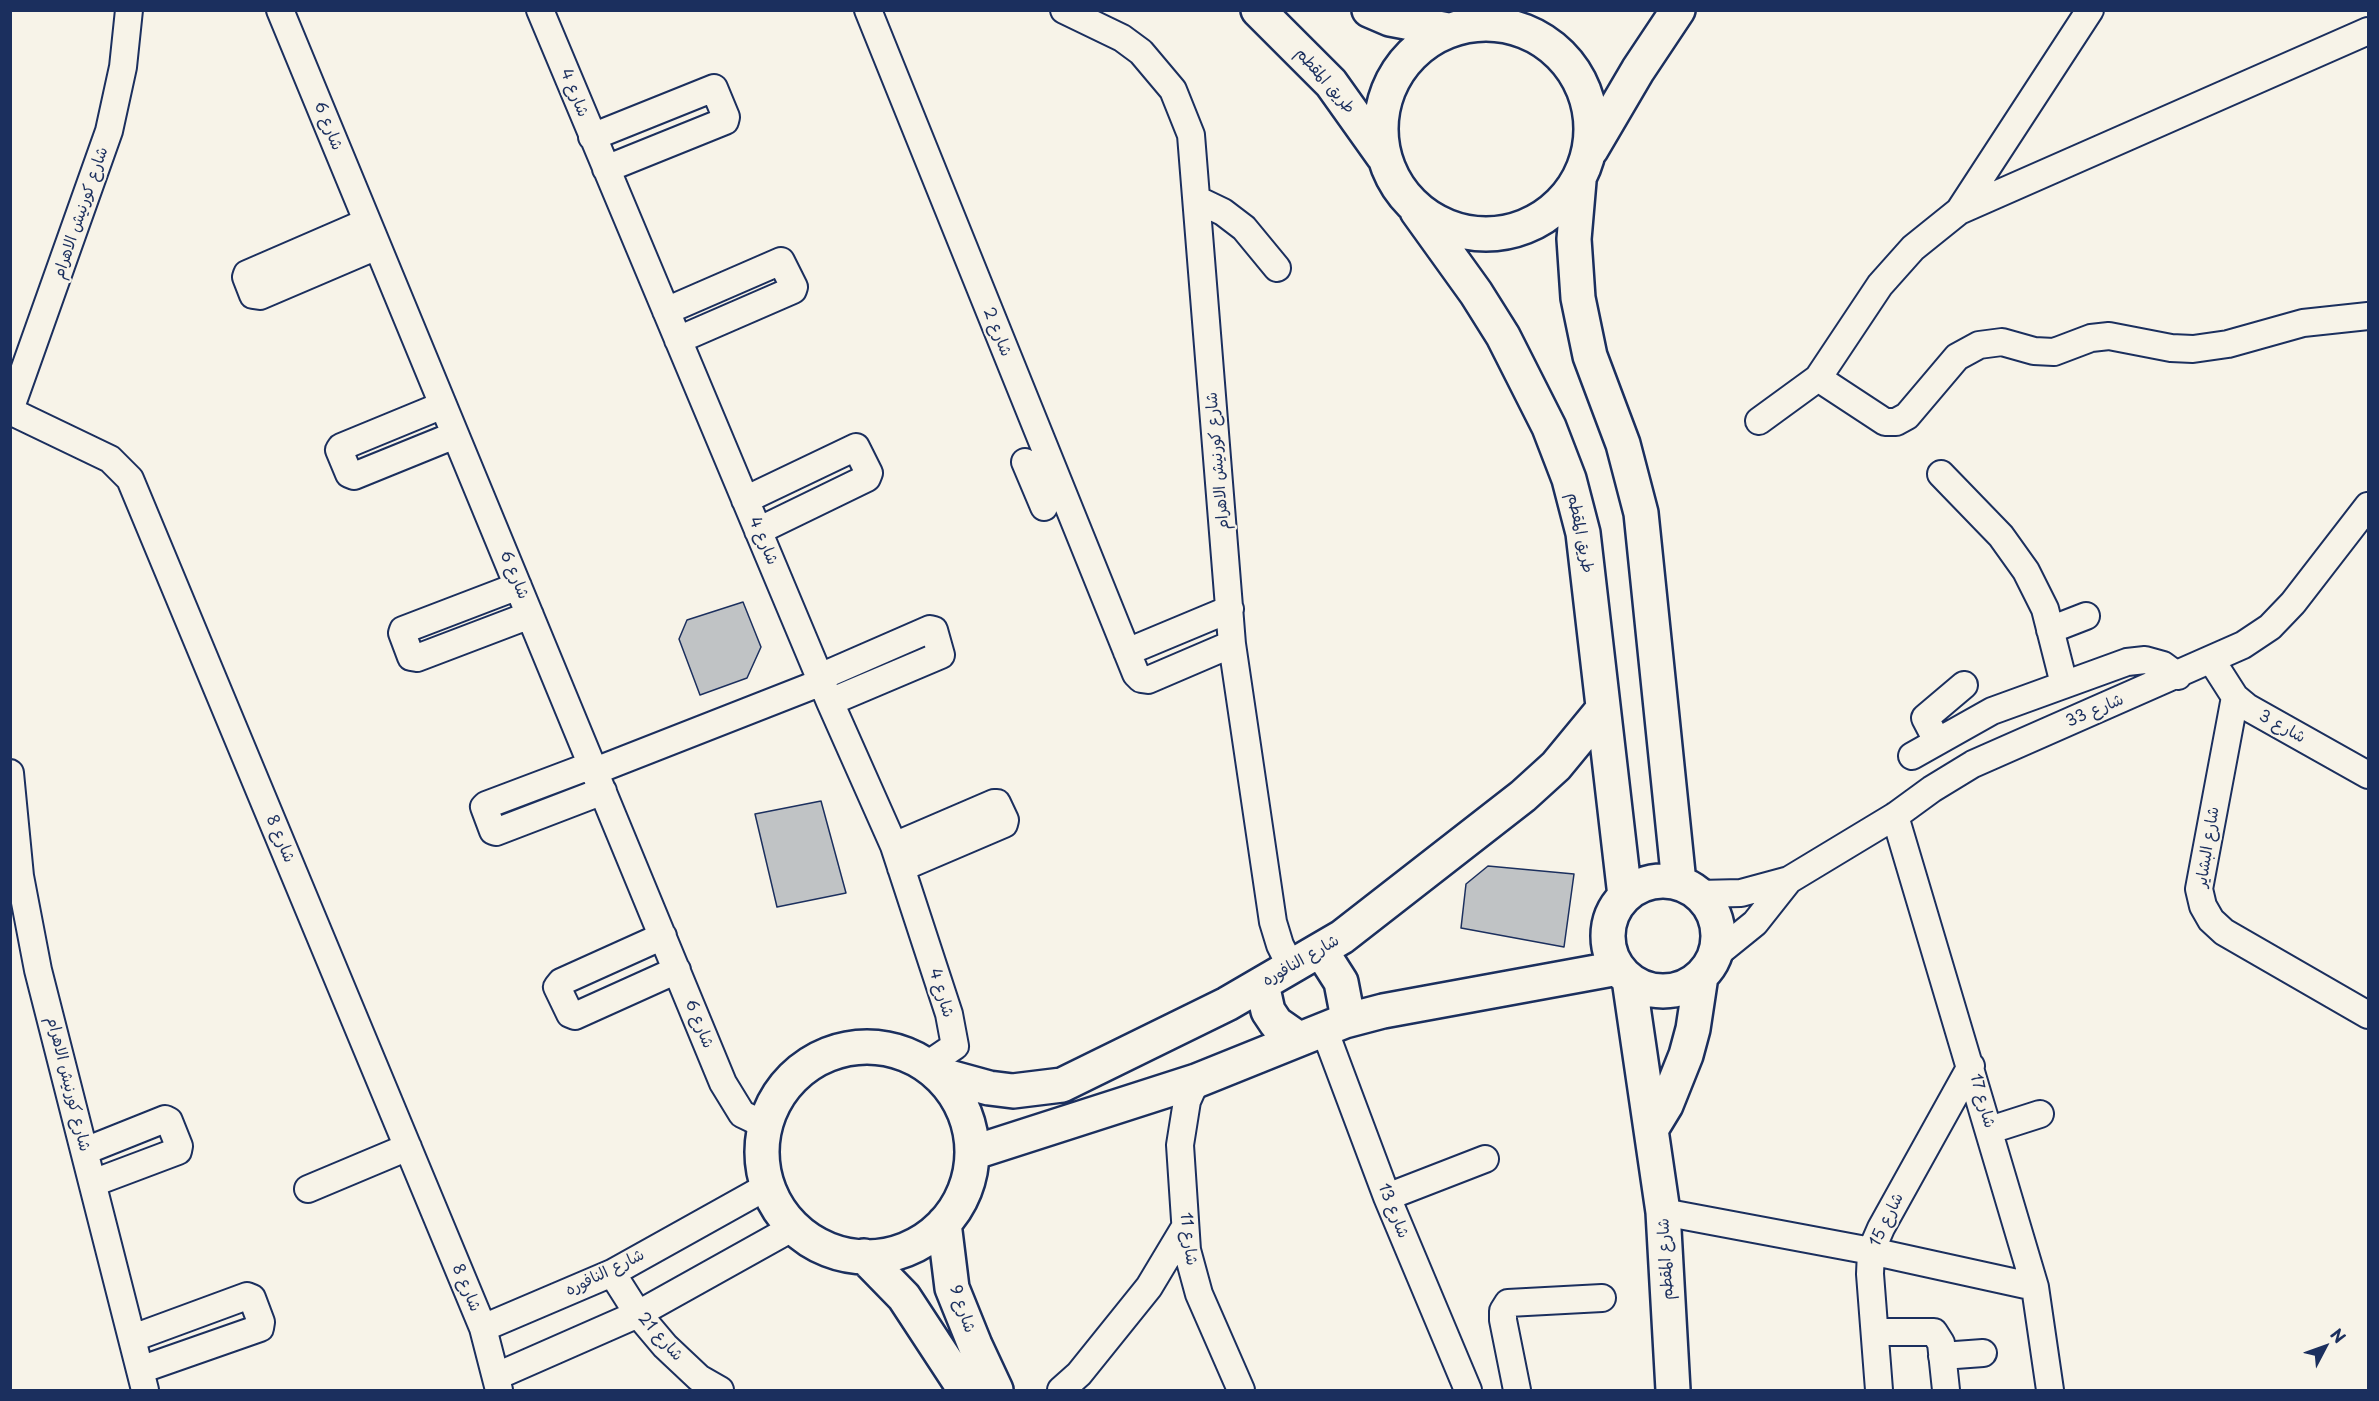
<!DOCTYPE html>
<html>
<head>
<meta charset="utf-8">
<style>
  body { margin:0 }
  #map { position:relative; width:2379px; height:1401px; overflow:hidden; background:#f7f3e8; font-family:"Playpen Sans",sans-serif }
  canvas { display:block }
  .frame { position:absolute; inset:0; border:12px solid #1b2f5e; pointer-events:none }
  .north { position:absolute; left:2295px; top:1317px; width:60px; height:60px; -webkit-text-stroke:4px #f7f3e8; paint-order:stroke; rotate:49deg; font-size:16px; font-weight:700; line-height:24px; text-align:center; color:#1b2f5e }
  .north::after { content:''; display:block; margin:auto; width:21px; height:27px; background:#1b2f5e; clip-path:polygon(50% 0,100% 100%,50% 72%,0 100%) }
</style>
</head>
<body>
<div id="map">
<canvas width="2379" height="1401"></canvas>
<div class="frame"></div>
<div class="north">N</div>
</div>
<script>
const context = document.querySelector('canvas').getContext('2d');
context.lineJoin = 'round';
function fill(path, color) {
  context.fillStyle = color;
  context.fill(path, 'evenodd');
}
function poly(rows) {
  const path = new Path2D();
  for (const r of rows) {
    if (r.length === 3) {
      path.moveTo(r[0] + r[2], r[1]);
      path.arc(r[0], r[1], r[2], 0, 2 * Math.PI);
      continue;
    }
    path.moveTo(r[0], r[1]);
    for (let i = 2; i < r.length; i += 2) path.lineTo(r[i], r[i + 1]);
  }
  return path;
}
function stroke(path, color, width, dash) {
  context.strokeStyle = color;
  context.lineWidth = width;
  context.lineCap = dash ? 'butt' : 'round';
  context.setLineDash(dash || []);
  context.stroke(path);
}
function drawText(font, color, halo, rows, align = 'center') {
  context.font = font + ' "Playpen Sans","Playpen Sans Arabic",sans-serif';
  context.lineWidth = 4.5;
  context.setLineDash([]);
  context.textBaseline = 'middle';
  context.strokeStyle = halo;
  context.fillStyle = color;
  for (const [text, x, y, turn = 0] of rows) {
    context.save();
    context.translate(x, y);
    context.rotate((+turn || 0) * Math.PI / 180);
    context.textAlign = isNaN(turn) ? turn : align;
    if (halo) context.strokeText(text, 0, 0);
    context.fillText(text, 0, 0);
    context.restore();
  }
}
const building = poly([
  [743,602,761,647,747,678,700,695,679,639,687,620,743,602],
  [821,801,846,893,777,907,755,814,821,801],
  [1488,866,1574,874,1564,947,1461,928,1466,884,1488,866]
]);
const minor = poly([
  [280,10,723,1083,742,1114,765,1125],
  [540,10,830,702,894,846,949,1014,955,1046,927,1065],
  [868,10,1136,674,1141,679,1148,680,1232,644],
  [1064,10,1122,38,1141,52,1173,90,1191,135,1232,644,1273,922,1280,945,1291,967],
  [592,137,714,88,726,117,725,121,606,169],
  [1198,200,1223,212,1244,228,1277,268],
  [1959,211,2090,10],
  [367,222,247,274,246,277,253,295,260,296,377,246],
  [666,311,781,261,794,287,793,290,678,340],
  [1818,378,1885,422,1896,422,1907,416,1957,357,1979,345,2002,342,2034,351,2054,352,2091,338,2109,336,2171,348,2193,349,2228,344,2303,323,2368,316],
  [443,405,341,447,339,450,349,474,354,476,455,435],
  [10,410,109,131,123,67,129,10],
  [10,411,110,459,130,479,483,1328,499,1390],
  [1759,421,1818,378,1880,285,1913,248,1959,211,2368,31],
  [1025,462,1044,507],
  [1941,474,2001,536,2026,571,2045,609,2064,684],
  [745,500,856,447,869,473,867,478,758,531],
  [518,586,403,630,402,633,411,657,417,658,530,615],
  [2050,630,2086,616],
  [1127,652,1230,609],
  [2212,661,2235,697,2247,707,2368,775],
  [820,677,930,629,934,630,941,655,830,702],
  [2235,697,2199,889,2203,906,2211,920,2224,932,2368,1015],
  [1937,741,1925,718,1964,685],
  [1912,756,1992,711,2127,662,2145,660,2163,665,2178,676],
  [592,765,486,805,484,807,493,831,496,832,603,791],
  [595,771,822,682],
  [10,773,20,876,38,970,145,1390],
  [1895,816,2035,1287,2050,1390],
  [894,846,994,803,997,803,1005,820,1004,824,901,868],
  [1699,894,1741,893,1789,880,1895,816,1932,789,1973,764,2243,645,2270,627,2293,603,2368,506],
  [663,936,561,982,557,987,570,1014,575,1016,677,970],
  [1713,957,1755,923,1789,880],
  [1324,1029,1387,1197,1468,1390],
  [1196,1081,1187,1101,1180,1145,1187,1250,1199,1294,1241,1390],
  [1990,1130,2040,1114],
  [85,1151,165,1119,169,1121,179,1146,178,1151,93,1183],
  [308,1189,408,1147],
  [1387,1197,1485,1159],
  [1663,1212,1871,1251,2035,1287],
  [612,1273,638,1314,665,1346,699,1378,720,1390],
  [483,1328,612,1273,768,1186],
  [1877,1332,1934,1332,1941,1343,1946,1390],
  [133,1338,247,1296,252,1298,261,1322,260,1328,140,1370],
  [1942,1356,1983,1353],
  [497,1376,638,1314,794,1227],
  [1061,1390,1079,1374,1149,1287,1185,1227],
  [1517,1390,1503,1320,1503,1311,1508,1303,1602,1298],
  [1879,1390,1870,1274,1871,1251,1881,1228,1971,1066]
]);
const major = poly([
  [1258,10,1331,83,1383,156],
  [1369,10,1390,19,1448,30],
  [1486,129,105],
  [1591,150,1638,70,1678,10],
  [1579,181,1574,239,1578,298,1590,356,1623,444,1641,513,1679,883],
  [1417,211,1476,293,1503,336,1549,427,1569,479,1583,533,1625,896],
  [1663,936,55],
  [1317,952,1327,960,1341,982,1346,1008,1345,1021],
  [1629,979,1663,1212,1673,1390],
  [1262,984,1268,1011,1276,1023,1299,1039],
  [867,1152,105],
  [938,1074,989,1088,1013,1091,1062,1085,1227,1004,1342,937,1523,796,1556,766,1603,709],
  [1652,1128,1666,1105,1686,1055,1693,1029,1701,976],
  [972,1153,1196,1081,1345,1021,1383,1011,1618,968],
  [944,1223,952,1288,975,1345,996,1390],
  [864,1256,904,1297,965,1390]
]);
const streetNames = [
  ["طريق المقطم",1325,81,49],
  ["شارع 4",574,93,68],
  ["شارع 6",328,126,68],
  ["شارع كورنيش الاهرام",81,213,-71],
  ["شارع 2",997,332,68],
  ["شارع كورنيش الاهرام",1218,461,-95],
  ["طريق المقطم",1580,533,79],
  ["شارع 4",763,541,67],
  ["شارع 6",514,575,67],
  ["شارع 33",2095,711,-23],
  ["شارع 3",2282,727,29],
  ["شارع 8",280,839,67],
  ["شارع البشاير",2208,847,-81],
  ["شارع النافوره",1301,961,-30],
  ["شارع 4",941,993,73],
  ["شارع 6",699,1024,68],
  ["شارع كورنيش الاهرام",68,1084,76],
  ["شارع 17",1982,1101,74],
  ["شارع 13",1393,1211,68],
  ["شارع 15",1887,1220,-64],
  ["شارع 11",1188,1239,83],
  ["شارع المقطم",1666,1259,-93],
  ["شارع النافوره",605,1273,-26],
  ["شارع 8",466,1288,67],
  ["شارع 9",962,1309,71],
  ["شارع 21",660,1337,48]
];
fill(building, '#c0c3c5');
stroke(building, '#1b2f5e', 1.5);
stroke(minor, '#1b2f5e', 30);
stroke(major, '#1b2f5e', 38);
stroke(minor, '#f7f3e8', 26);
stroke(major, '#f7f3e8', 33);
drawText('16px', '#1b2f5e', '#f7f3e8', streetNames);
</script>
</body>
</html>
